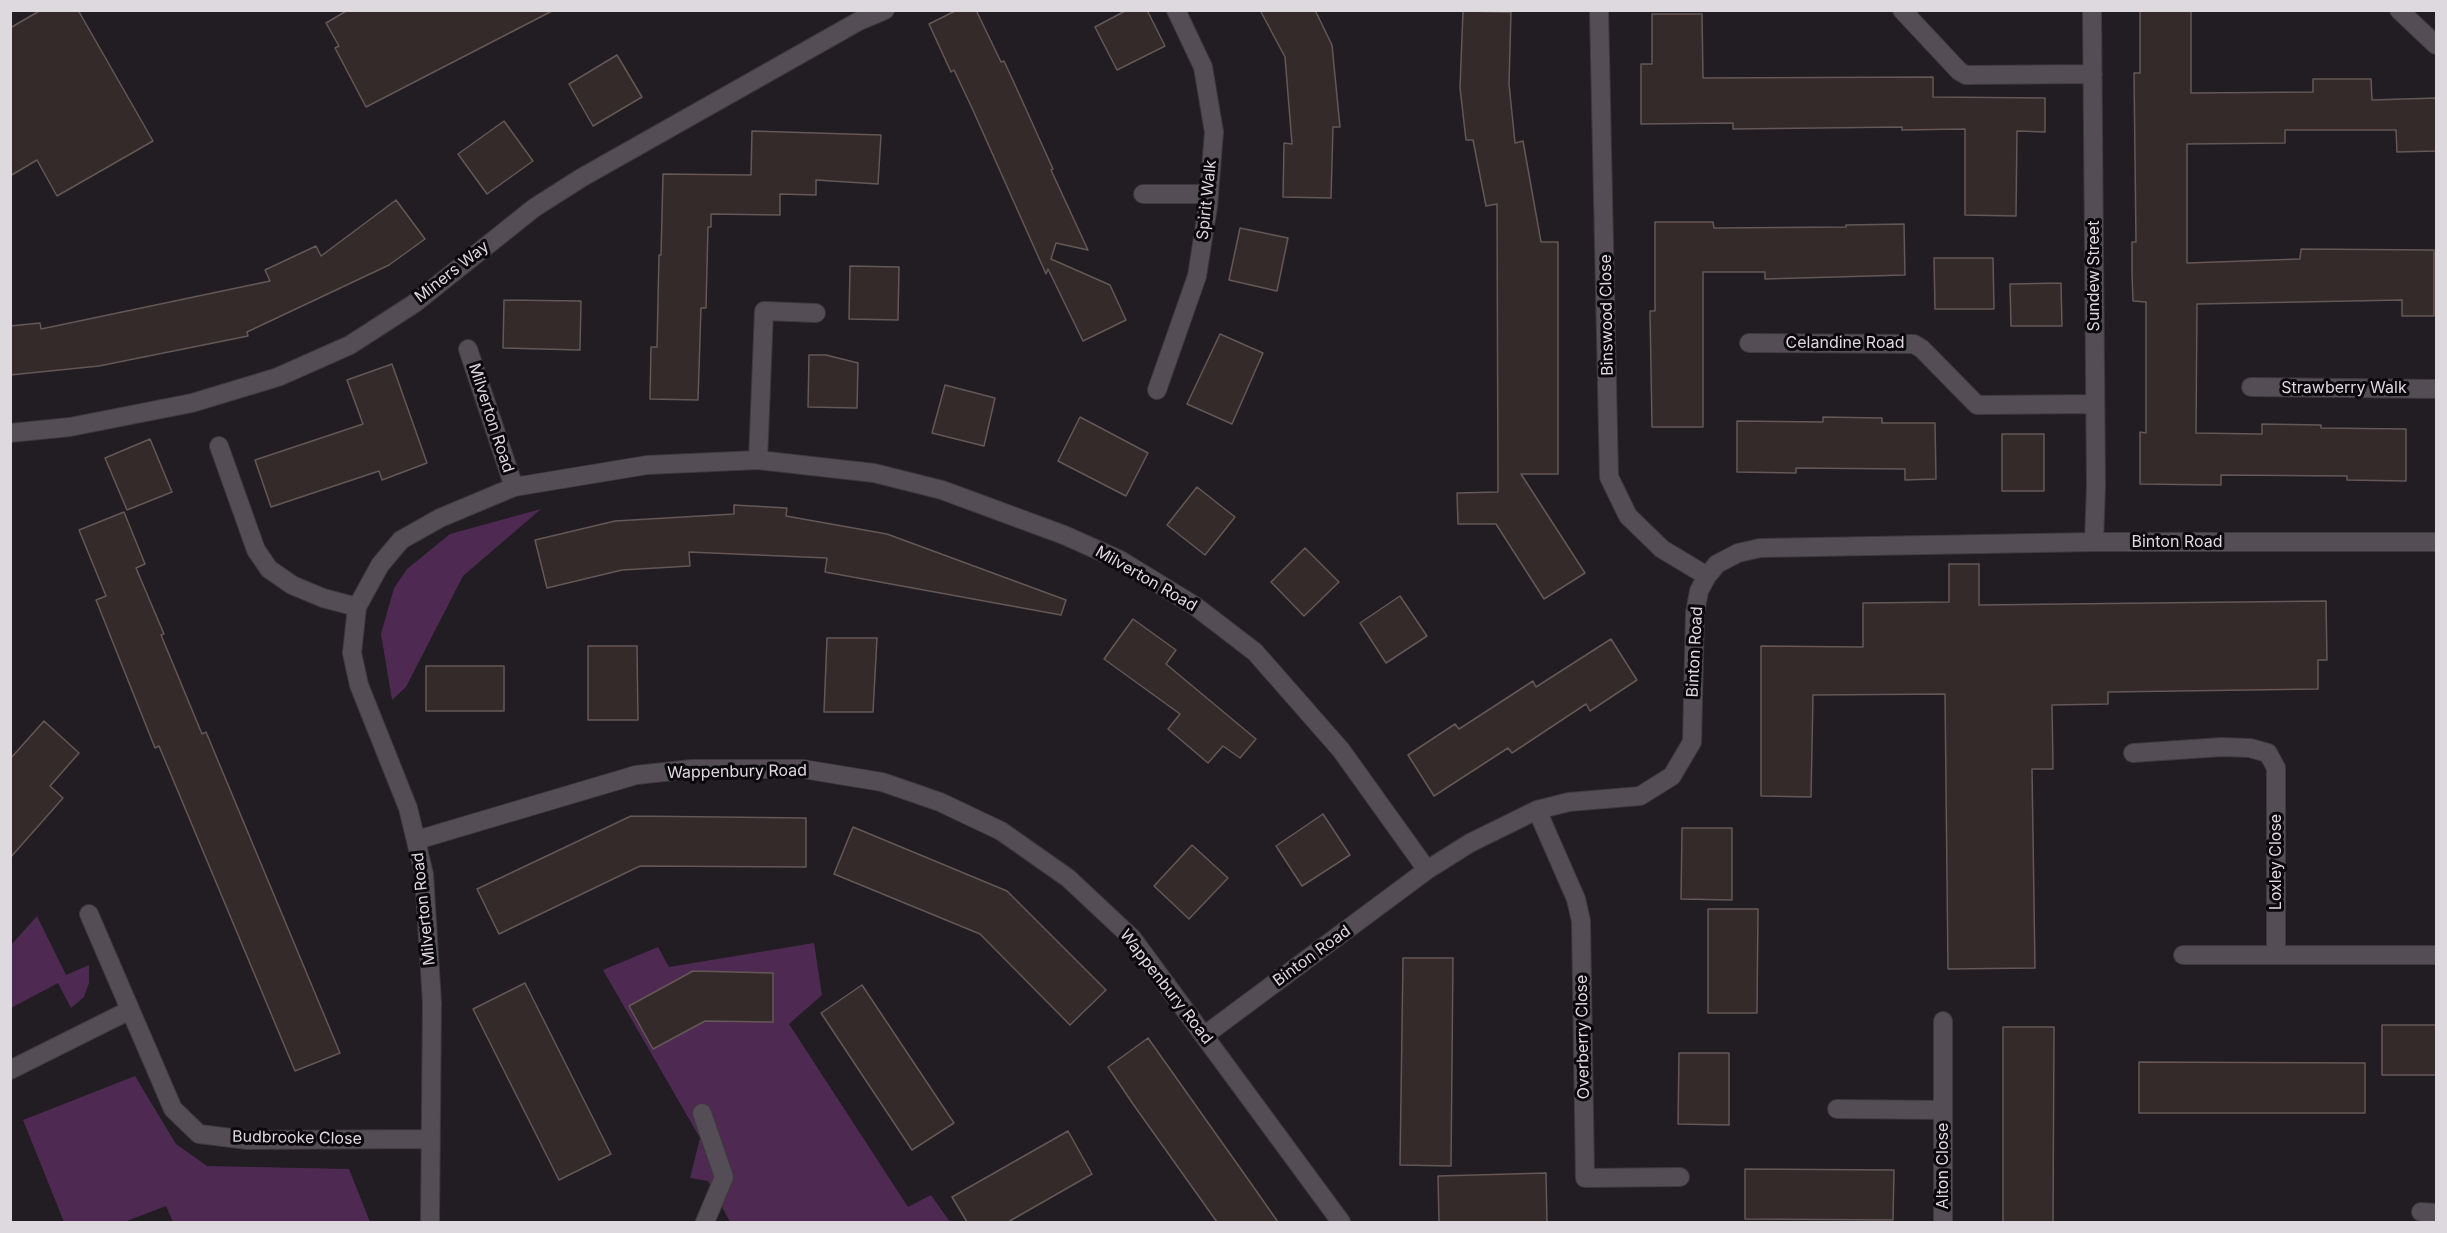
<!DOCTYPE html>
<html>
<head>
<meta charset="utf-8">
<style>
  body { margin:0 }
  #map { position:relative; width:2447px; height:1233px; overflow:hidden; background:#221c23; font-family:Inter,sans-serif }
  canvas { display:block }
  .frame { position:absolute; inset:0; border:12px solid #ded9de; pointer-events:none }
</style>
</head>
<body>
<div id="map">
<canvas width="2447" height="1233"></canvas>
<div class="frame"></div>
</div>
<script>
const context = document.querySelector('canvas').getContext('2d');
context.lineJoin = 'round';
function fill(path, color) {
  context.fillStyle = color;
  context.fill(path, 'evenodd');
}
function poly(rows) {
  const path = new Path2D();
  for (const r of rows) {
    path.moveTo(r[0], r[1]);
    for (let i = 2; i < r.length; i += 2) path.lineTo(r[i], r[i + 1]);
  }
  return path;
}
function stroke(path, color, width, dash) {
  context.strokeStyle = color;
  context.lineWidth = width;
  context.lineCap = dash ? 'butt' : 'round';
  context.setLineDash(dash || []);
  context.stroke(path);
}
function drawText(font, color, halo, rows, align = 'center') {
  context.font = font + ' Inter,sans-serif';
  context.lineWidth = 6;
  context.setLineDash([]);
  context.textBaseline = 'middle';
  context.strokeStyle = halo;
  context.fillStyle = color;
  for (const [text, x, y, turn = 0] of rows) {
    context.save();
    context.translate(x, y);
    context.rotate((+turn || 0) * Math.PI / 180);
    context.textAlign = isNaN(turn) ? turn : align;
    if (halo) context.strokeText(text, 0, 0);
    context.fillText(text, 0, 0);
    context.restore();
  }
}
const green = poly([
  [541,509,463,576,406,687,392,700,381,634,394,588,407,569,450,534],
  [37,916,66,975,89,965,89,983,84,997,71,1008,58,983,11,1008,11,945],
  [814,943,822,995,789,1024,908,1207,931,1195,950,1222,730,1222,708,1181,690,1178,700,1138,603,970,658,947,669,967],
  [135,1076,176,1144,207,1166,349,1169,370,1222,173,1222,166,1206,124,1222,64,1222,23,1120]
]);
const building = poly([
  [41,10,78,10,153,141,57,196,37,160,10,176,10,28,41,10],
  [348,10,554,10,366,107,335,48,339,46,326,23,348,10],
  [957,10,976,10,1001,62,1004,61,1016,87,1053,169,1051,170,1088,250,1056,243,1051,259,1110,285,1126,320,1083,341,1048,269,1046,274,972,108,954,70,951,72,929,24,957,10],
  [1127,10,1147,10,1165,46,1117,70,1095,27,1127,10],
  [1260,10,1315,10,1332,45,1340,127,1333,127,1331,198,1283,197,1284,143,1292,144,1285,57,1260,10],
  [2140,10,2191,10,2191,93,2313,92,2313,79,2371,79,2372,100,2436,98,2436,151,2397,152,2396,130,2285,130,2285,143,2187,144,2187,263,2300,259,2301,249,2434,250,2434,316,2402,316,2402,300,2197,304,2196,433,2262,434,2262,424,2321,425,2321,428,2406,429,2406,481,2347,480,2347,476,2221,475,2221,485,2140,484,2140,432,2146,433,2146,302,2133,301,2132,274,2132,242,2136,242,2134,73,2140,73,2140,10],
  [1463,11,1511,12,1509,84,1515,143,1523,141,1541,242,1558,242,1558,474,1521,474,1585,573,1544,599,1496,524,1458,524,1457,493,1498,492,1497,204,1486,206,1473,140,1466,140,1460,88,1463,11],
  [1652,14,1702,14,1703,78,1933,77,1933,97,2045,98,2045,132,2017,131,2016,216,1965,215,1965,129,1902,130,1902,127,1733,129,1733,123,1641,124,1641,64,1652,64,1652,14],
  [617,55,642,97,593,126,569,84,617,55],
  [504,121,533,161,487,194,458,154,504,121],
  [752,131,881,135,878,184,816,180,816,195,780,194,780,215,711,214,711,227,708,227,706,308,701,308,698,400,650,399,651,347,657,347,659,255,661,255,663,174,751,175,752,131],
  [396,200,425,239,389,265,247,332,248,336,99,366,10,375,10,326,40,323,41,329,270,281,265,270,316,246,321,256,396,200],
  [1655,222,1713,222,1714,228,1846,227,1846,225,1904,224,1905,275,1765,279,1765,272,1703,272,1703,427,1652,427,1650,311,1655,311,1655,222],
  [1240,228,1288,238,1277,291,1229,280,1240,228],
  [1934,258,1993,258,1994,309,1935,309,1934,258],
  [850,266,899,267,898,320,849,319,850,266],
  [2061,283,2062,326,2011,326,2010,284,2061,283],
  [504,300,581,301,580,350,503,348,504,300],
  [1220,334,1263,353,1232,424,1187,404,1220,334],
  [809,355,826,355,858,363,857,408,808,407,809,355],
  [392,364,427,463,382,480,379,471,271,507,255,460,363,424,347,380,392,364],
  [945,385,995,398,984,446,932,433,945,385],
  [1080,417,1148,453,1126,496,1058,461,1080,417],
  [1823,417,1882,418,1882,423,1935,423,1936,479,1905,480,1905,469,1796,468,1796,473,1737,472,1737,421,1823,422,1823,417],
  [2002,434,2044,434,2044,491,2002,491,2002,434],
  [150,439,172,492,127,510,105,458,150,439],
  [1197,487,1235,517,1205,555,1167,525,1197,487],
  [734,505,787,508,786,516,887,534,1066,600,1061,615,825,572,827,558,689,552,690,566,622,570,547,588,535,540,615,521,734,514,734,505],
  [124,512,145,564,136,568,164,634,161,635,202,734,206,732,340,1053,295,1071,159,746,155,748,96,600,106,596,79,530,124,512],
  [1305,548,1339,582,1304,616,1271,582,1305,548],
  [1949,564,1979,564,1979,605,2326,601,2327,660,2318,660,2318,689,2108,692,2108,704,2052,705,2053,769,2032,769,2035,968,1948,969,1945,694,1813,695,1811,797,1761,796,1761,646,1863,647,1863,603,1949,602,1949,564],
  [1400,596,1427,636,1386,663,1360,623,1400,596],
  [1133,619,1176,650,1166,664,1256,739,1240,758,1223,746,1208,763,1168,729,1180,714,1104,659,1133,619],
  [827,638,877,638,873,712,824,712,827,638],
  [1611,639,1637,680,1590,711,1586,704,1512,753,1508,748,1434,796,1408,755,1455,724,1459,729,1533,681,1536,687,1611,639],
  [588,646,637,646,638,720,588,720,588,646],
  [426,666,504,666,504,711,426,711,426,666],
  [44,721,79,753,50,786,63,798,10,858,10,759,44,721],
  [1323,814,1350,855,1302,886,1276,846,1323,814],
  [631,816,806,818,806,867,640,866,499,934,477,889,631,816],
  [853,827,1007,891,1106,990,1070,1025,980,934,834,874,853,827],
  [1682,828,1732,828,1732,900,1681,899,1682,828],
  [1192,845,1228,878,1189,919,1154,886,1192,845],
  [1708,909,1758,909,1757,1013,1708,1013,1708,909],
  [1403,958,1453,958,1451,1166,1400,1165,1403,958],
  [693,971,773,973,773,1022,705,1021,653,1049,629,1006,693,971],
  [525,983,611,1154,559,1180,473,1009,525,983],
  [862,985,954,1123,912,1150,821,1013,862,985],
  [2382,1025,2436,1025,2436,1075,2382,1075,2382,1025],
  [2003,1027,2054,1027,2053,1222,2003,1222,2003,1027],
  [1148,1038,1250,1182,1278,1222,1217,1222,1133,1104,1108,1067,1148,1038],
  [1679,1053,1729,1053,1729,1125,1678,1124,1679,1053],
  [2139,1062,2365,1063,2365,1113,2139,1113,2139,1062],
  [1068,1131,1092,1174,1008,1222,967,1222,952,1197,1068,1131],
  [1745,1169,1894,1170,1893,1220,1745,1219,1745,1169],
  [1546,1173,1547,1222,1439,1222,1438,1176,1546,1173]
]);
const lane = poly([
  [1143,194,1209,194],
  [2133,753,2222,747,2250,748,2268,753,2276,768],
  [702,1113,724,1177,705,1222],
  [2421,1212,2436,1213]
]);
const street = poly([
  [1599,10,1609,477,1628,516,1662,549,1707,576],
  [1902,10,1959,71,1966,75,2093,74],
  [2092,10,2096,486,2094,542],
  [2399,10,2436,45],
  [1749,343,1914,344,1922,349,1977,405,2095,404],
  [468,349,514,487],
  [2251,387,2436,389],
  [1157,390,1197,276,1208,206,1214,132,1203,67,1176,10],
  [10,433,70,427,192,403,278,377,350,345,415,303,534,208,581,178,859,21,885,10],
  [219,446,256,550,269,569,292,585,323,598,357,607],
  [758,460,764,311,816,313],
  [1537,810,1576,899,1581,921,1585,1178,1680,1177],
  [417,840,636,775,692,769,803,769,882,782,940,802,1001,831,1068,878,1132,938,1341,1222],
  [89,914,173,1109,199,1134,248,1140,431,1139],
  [2183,955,2436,955],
  [2276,955,2276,768],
  [1943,1021,1943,1222],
  [1205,1035,1427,870,1470,843,1537,810,1569,802,1640,796,1672,776,1692,742,1695,613,1699,591,1707,576,1717,564,1738,553,1760,548,2094,542,2436,542],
  [10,1070,130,1010],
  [1837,1109,1943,1110],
  [430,1222,432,1003,424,874,408,808,359,685,352,653,357,607,380,565,401,540,440,518,514,487,647,465,758,460,874,473,942,490,1064,535,1120,560,1195,606,1255,652,1341,750,1427,870]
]);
const streetNames = [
  ["Spirit Walk",1207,200,-84],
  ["Miners Way",452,272,-38],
  ["Sundew Street",2094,276,-90],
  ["Binswood Close",1607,315,-91],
  ["Celandine Road",1845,343],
  ["Strawberry Walk",2344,388],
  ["Milverton Road",491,418,72],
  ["Binton Road",2177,542],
  ["Milverton Road",1146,579,30],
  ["Binton Road",1695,652,-87],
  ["Wappenbury Road",737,772,-1],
  ["Loxley Close",2276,862,-90],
  ["Milverton Road",424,909,-96],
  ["Binton Road",1312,956,-36],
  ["Wappenbury Road",1166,987,52],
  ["Overberry Close",1583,1037,-91],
  ["Budbrooke Close",297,1138,1],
  ["Alton Close",1943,1166,-90]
];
fill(green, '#4e2a52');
fill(building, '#352a2a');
stroke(building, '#645857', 1.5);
stroke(lane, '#3e393e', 20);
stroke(street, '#3e393e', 20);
stroke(lane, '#544d55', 18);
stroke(street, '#544d55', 18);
drawText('16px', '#ded9de', '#0a080a', streetNames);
</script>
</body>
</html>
